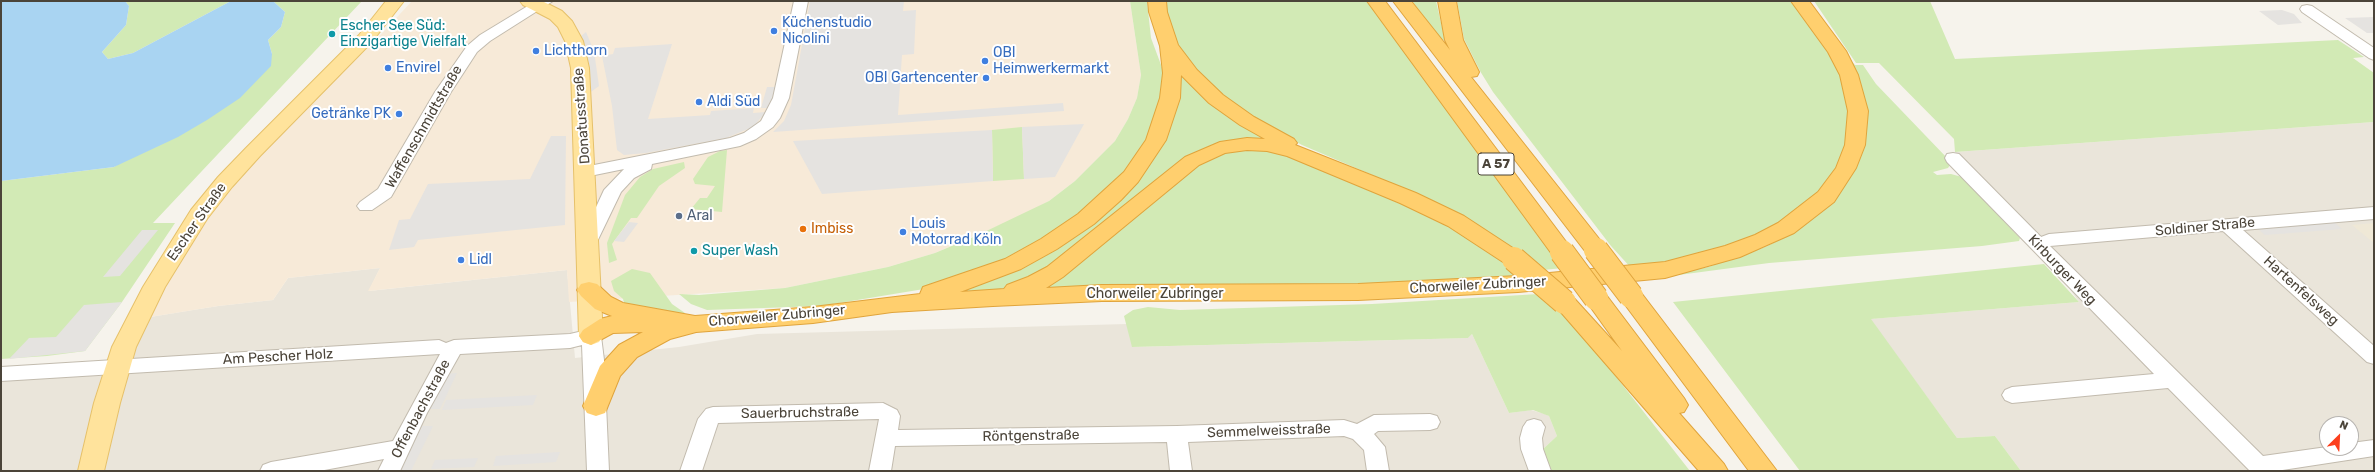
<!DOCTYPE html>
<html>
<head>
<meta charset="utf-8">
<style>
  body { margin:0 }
  #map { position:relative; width:2375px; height:472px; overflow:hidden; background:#f6f3ec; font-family:Rubik,sans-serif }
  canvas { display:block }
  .frame { position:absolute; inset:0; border:2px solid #4b4439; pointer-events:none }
  .north { position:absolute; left:2319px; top:416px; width:40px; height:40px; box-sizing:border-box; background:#fff; border:1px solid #b7b4b0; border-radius:50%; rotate:24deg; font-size:11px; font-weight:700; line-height:16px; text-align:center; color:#4b4439 }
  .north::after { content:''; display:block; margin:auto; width:14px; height:18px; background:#fc3f1d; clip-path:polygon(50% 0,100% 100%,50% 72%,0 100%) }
</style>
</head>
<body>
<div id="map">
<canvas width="2375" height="472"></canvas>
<div class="frame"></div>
<div class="north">N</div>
</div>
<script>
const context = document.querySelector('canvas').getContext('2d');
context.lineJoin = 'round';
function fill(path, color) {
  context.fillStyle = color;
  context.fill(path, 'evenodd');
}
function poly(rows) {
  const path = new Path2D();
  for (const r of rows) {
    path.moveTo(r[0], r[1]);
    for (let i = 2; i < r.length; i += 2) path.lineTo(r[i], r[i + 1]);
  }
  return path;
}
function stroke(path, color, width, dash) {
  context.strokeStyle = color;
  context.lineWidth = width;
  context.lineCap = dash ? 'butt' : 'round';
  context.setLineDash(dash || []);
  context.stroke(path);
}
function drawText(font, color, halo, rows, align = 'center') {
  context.font = font + ' Rubik,sans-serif';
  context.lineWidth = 4;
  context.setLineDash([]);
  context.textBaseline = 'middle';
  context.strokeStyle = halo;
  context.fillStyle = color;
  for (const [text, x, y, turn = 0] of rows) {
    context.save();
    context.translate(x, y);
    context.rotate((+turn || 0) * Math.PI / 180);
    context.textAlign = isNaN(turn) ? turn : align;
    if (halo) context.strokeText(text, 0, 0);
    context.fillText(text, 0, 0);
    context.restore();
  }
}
const residential = poly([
  [2374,122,2374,471,2021,471,1995,436,1957,438,1870,319,2079,302,2028,230,1955,152],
  [2327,424,2351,424,2351,448,2327,448],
  [380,268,369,291,567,270,575,358,679,347,757,334,1127,324,1133,347,1468,338,1472,334,1509,413,1531,410,1545,414,1549,416,1557,436,1542,450,1549,471,1,471,1,381,124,374,150,317,218,306,273,300,288,278]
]);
const commercial = poly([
  [412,1,1130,1,1141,75,1137,98,1128,119,1115,141,1075,181,1049,201,1019,217,935,253,888,267,785,288,569,302,567,270,368,291,380,268,288,278,273,300,218,306,150,317,167,278,207,212,260,153,374,42]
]);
const education = poly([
  [2374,223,2374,243,2352,225]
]);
const green = poly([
  [125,1,231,1,133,53,108,59,102,52,126,25,129,6],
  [273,1,362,1,153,223,175,223,122,302,85,351,47,356,1,359,1,181,114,167,272,54,268,40,281,27,285,12],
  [1130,1,1147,1,1151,38,1167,81,1155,131,1115,187,1027,252,930,288,821,306,707,310,691,304,679,294,699,295,785,288,888,267,935,253,978,235,1049,201,1075,181,1115,141,1128,119,1137,98,1141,75],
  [1165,1,1369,1,1563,268,1543,270,1474,223,1426,198,1302,145,1250,117,1206,82,1182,52,1169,26],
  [1412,1,1436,1,1445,40,1442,40],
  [1457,1,1795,1,1816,31,1840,71,1849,103,1847,142,1838,165,1819,191,1783,221,1745,241,1697,257,1632,269,1611,246,1493,92,1480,71,1464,39],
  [1814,1,1930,1,1955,59,2338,40,2364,57,2353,58,2374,73,2374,122,1955,152,1954,139,1879,63,1856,63],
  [1847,56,1855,65,1863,65,1876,84,1948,159,1950,165,1948,168,1933,172,1937,175,1951,174,1962,177,2020,238,2019,241,1982,246,1769,263,1641,280,1640,279,1708,267,1765,247,1779,240,1843,187,1855,168],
  [1176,68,1268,141,1226,143,1050,269,1022,284,999,290,936,295,976,283,1129,186],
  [1022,127,1024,179,993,181,992,130],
  [1268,148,1390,197,1444,224,1481,245,1516,272,1520,278,1360,287,1034,289,1180,174,1218,152],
  [727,150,722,212,691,209,700,198,707,198,715,186,695,184,693,179,708,157,720,151],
  [684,162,685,168,659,186,637,218,631,218,612,244,617,260,609,263,607,243,625,195,640,177,653,169],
  [2044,264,2079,302,1871,319,1957,438,1995,436,2021,471,1800,471,1673,302],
  [632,269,650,273,672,304,685,313,663,313,625,306,623,299,614,291,611,281],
  [1539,294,1543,295,1567,318,1603,360,1690,471,1549,471,1542,450,1557,436,1549,416,1533,410,1509,413,1472,334,1468,338,1132,347,1124,316,1133,310,1148,307,1180,310,1372,304]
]);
const parking = poly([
  [810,1,904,1,903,11,916,10,914,54,902,55,898,115,1063,103,1064,111,773,132,784,121,791,105],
  [2282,10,2294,14,2302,23,2278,25,2259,11],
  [2374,17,2374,33,2367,33,2345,18],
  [586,32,594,51,599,86,588,94,580,37],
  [672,44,648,119,710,115,711,111,754,108,753,113,766,112,753,127,726,138,646,153,624,155,617,150,612,106,602,56,613,54,615,48],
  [767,87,775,87,772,99,769,108,761,108],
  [1084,124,1055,177,1024,179,1022,127],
  [992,130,993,181,822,194,793,141],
  [551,136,566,136,565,225,418,240,414,247,389,250,399,220,410,219,428,184,530,179],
  [2333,221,2342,229,2265,235,2257,228],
  [629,222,638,223,624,242,614,241],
  [142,230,158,230,120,276,103,277],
  [122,302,85,351,9,359,29,338,56,337,84,305],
  [457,373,440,409,428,409,446,374],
  [537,395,533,405,442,410,446,400],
  [422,426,433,426,411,471,400,471],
  [560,452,556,462,493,466,496,456],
  [478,458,474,467,431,469,435,460]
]);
const water = poly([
  [1,1,125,1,129,6,126,25,102,52,108,59,133,53,231,1,273,1,285,12,281,27,268,40,272,54,271,66,240,98,207,120,178,137,114,167,1,181]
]);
const minor = poly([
  [536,1,553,1,490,41,477,52,451,92,391,197,372,210,360,210,357,206,360,202,378,189,435,92,467,46,480,35,536,1],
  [794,1,808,1,789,98,780,118,773,127,756,139,740,146,652,164,651,169,634,178,621,192,594,248,588,250,582,248,579,244,604,190,624,169,585,177,579,176,577,172,579,168,730,138,744,133,761,121,773,98,794,1],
  [2307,5,2312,6,2374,48,2374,60,2369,58,2302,12,2300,9,2302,6,2307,5],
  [1953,153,1959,154,2041,237,2049,234,2374,207,2374,219,2243,230,2374,346,2374,364,2367,362,2223,231,2050,246,2263,456,2327,447,2351,448,2351,443,2374,440,2374,456,2276,471,2250,471,2168,388,2012,403,2005,400,2002,395,2005,390,2012,387,2154,374,1947,162,1945,158,1947,154,1953,153],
  [591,329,598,331,601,336,604,360,609,471,587,471,582,345,570,348,460,354,427,413,400,471,378,471,384,459,319,471,260,471,263,465,271,462,393,441,440,354,1,381,1,367,439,340,446,343,454,340,570,334,591,329],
  [883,403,897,410,900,416,898,430,1177,426,1344,420,1357,424,1374,415,1430,414,1437,416,1440,422,1437,428,1430,430,1378,431,1374,434,1385,447,1389,471,1367,471,1364,450,1353,439,1344,436,1188,442,1192,471,1170,471,1167,442,895,446,891,471,869,471,879,419,718,423,702,471,680,471,698,419,706,409,713,407,883,403],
  [1534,419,1541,421,1545,427,1542,438,1543,449,1551,471,1529,471,1521,449,1520,438,1523,427,1527,421,1534,419]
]);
const major = poly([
  [386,1,404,1,371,43,260,156,232,187,207,219,165,287,136,347,120,403,104,471,78,471,94,403,112,347,143,287,191,210,218,177,246,148,359,35,386,1],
  [520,1,542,1,562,11,572,21,583,41,589,68,603,336,599,342,591,345,583,342,579,336,571,68,565,41,558,27,550,19,523,5,520,1]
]);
const highway = poly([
  [1148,1,1166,1,1167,12,1178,45,1197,70,1223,95,1254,117,1294,139,1297,143,1295,145,1416,193,1464,216,1522,254,1525,259,1522,264,1514,267,1506,264,1448,226,1400,203,1287,156,1267,151,1247,150,1225,153,1199,165,1063,277,1046,288,1102,285,1358,284,1518,276,1665,262,1725,246,1755,235,1778,223,1818,192,1836,168,1845,145,1848,111,1840,75,1828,52,1791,1,1809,1,1846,51,1858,75,1868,111,1865,145,1856,168,1834,202,1794,233,1740,257,1665,278,1518,292,1358,300,1102,301,993,306,892,312,813,323,696,332,670,339,637,357,620,376,605,413,596,416,587,413,583,406,600,366,619,345,643,332,613,333,591,345,583,342,579,336,583,330,600,319,612,316,595,309,581,296,577,290,581,284,589,282,597,284,611,297,623,303,695,316,813,307,920,294,923,287,1005,259,1041,239,1078,214,1124,172,1146,140,1160,98,1163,73,1160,46,1149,12,1148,1],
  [1181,75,1209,103,1240,125,1265,139,1247,138,1220,142,1185,157,1047,267,1028,277,1007,285,1004,289,960,292,1021,269,1057,249,1094,224,1121,200,1138,182,1166,140,1180,98,1181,75],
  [1367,1,1385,1,1570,247,1573,252,1570,257,1562,259,1554,257,1367,1],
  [1393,1,1411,1,1450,50,1445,40,1438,1,1456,1,1463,40,1479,72,1477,76,1471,77,1604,245,1607,250,1604,255,1596,257,1588,255,1393,1],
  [1631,288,1639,290,1777,471,1749,471,1623,302,1619,296,1623,290,1631,288],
  [1596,290,1604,292,1684,398,1688,405,1684,412,1679,413,1724,464,1728,471,1699,471,1552,302,1556,296,1564,294,1572,296,1622,351,1584,298,1588,292,1596,290]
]);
const highwayBridge = poly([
  [1596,250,1631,296],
  [1562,252,1596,298],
  [1514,259,1564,302]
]);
const markers = [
  [774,31,4,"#3f7fe0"],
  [332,34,4,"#0f9aa8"],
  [536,51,4,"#3f7fe0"],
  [985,61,4,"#3f7fe0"],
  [388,68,4,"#3f7fe0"],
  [986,78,4,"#3f7fe0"],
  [699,102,4,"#3f7fe0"],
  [399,114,4,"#3f7fe0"],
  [679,216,4,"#5c6f8a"],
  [803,229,4,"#e8710a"],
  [903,232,4,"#3f7fe0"],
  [694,251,4,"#0f9aa8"],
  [461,260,4,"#3f7fe0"]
];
const shields = [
  [1496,164,36]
];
const shieldNames = [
  ["A 57",1496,164]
];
const shopNames = [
  ["Küchenstudio",782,23],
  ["Nicolini",782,39],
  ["Lichthorn",544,51],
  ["OBI",993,53],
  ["Heimwerkermarkt",993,69],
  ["Envirel",396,68],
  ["OBI Gartencenter",978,78,"right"],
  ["Aldi Süd",707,102],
  ["Getränke PK",391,114,"right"],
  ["Louis",911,224],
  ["Motorrad Köln",911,240],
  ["Lidl",469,260]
];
const cultureNames = [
  ["Escher See Süd:",340,26],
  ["Einzigartige Vielfalt",340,42],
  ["Super Wash",702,251]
];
const streetNames = [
  ["Donatusstraße",582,116,-94],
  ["Waffenschmidtstraße",424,127,-60],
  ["Escher Straße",197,222,-55],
  ["Soldiner Straße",2205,227,-5],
  ["Kirburger Weg",2062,270,46],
  ["Chorweiler Zubringer",1478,285,-3],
  ["Hartenfelsweg",2301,291,42],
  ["Chorweiler Zubringer",1155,294],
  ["Chorweiler Zubringer",777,316,-5],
  ["Am Pescher Holz",278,357,-3],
  ["Offenbachstraße",421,409,-62],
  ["Sauerbruchstraße",800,413,-1],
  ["Semmelweisstraße",1269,431,-2],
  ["Röntgenstraße",1031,436,-1]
];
const serviceNames = [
  ["Aral",687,216]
];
const foodNames = [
  ["Imbiss",811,229]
];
fill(residential, '#eae5da');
fill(commercial, '#f7ead8');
fill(education, '#efe8d6');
fill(green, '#d2eab5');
fill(parking, '#e5e3e0');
fill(water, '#a9d4f2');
stroke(minor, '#c2bbae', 2);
stroke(major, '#e6c16a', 2);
stroke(highway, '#e0a43c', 2);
fill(minor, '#fff');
fill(major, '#ffe39c');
fill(highway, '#ffcf6e');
stroke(highwayBridge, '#e0a43c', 26, []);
stroke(highwayBridge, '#ffcf6e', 24);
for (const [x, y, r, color] of markers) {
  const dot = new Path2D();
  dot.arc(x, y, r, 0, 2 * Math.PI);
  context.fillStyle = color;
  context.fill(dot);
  stroke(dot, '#fff', 1.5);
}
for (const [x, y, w] of shields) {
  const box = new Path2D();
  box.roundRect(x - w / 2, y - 11, w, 22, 3);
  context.fillStyle = '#fff';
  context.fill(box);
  stroke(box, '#4b4439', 1);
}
drawText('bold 13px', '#4b4439', null, shieldNames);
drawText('14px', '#366cbe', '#fff', shopNames, 'left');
drawText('14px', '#0d838f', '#fff', cultureNames, 'left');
drawText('14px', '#4b4439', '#fff', streetNames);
drawText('14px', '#4e5e75', '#fff', serviceNames, 'left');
drawText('14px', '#c56008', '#fff', foodNames, 'left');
</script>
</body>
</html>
